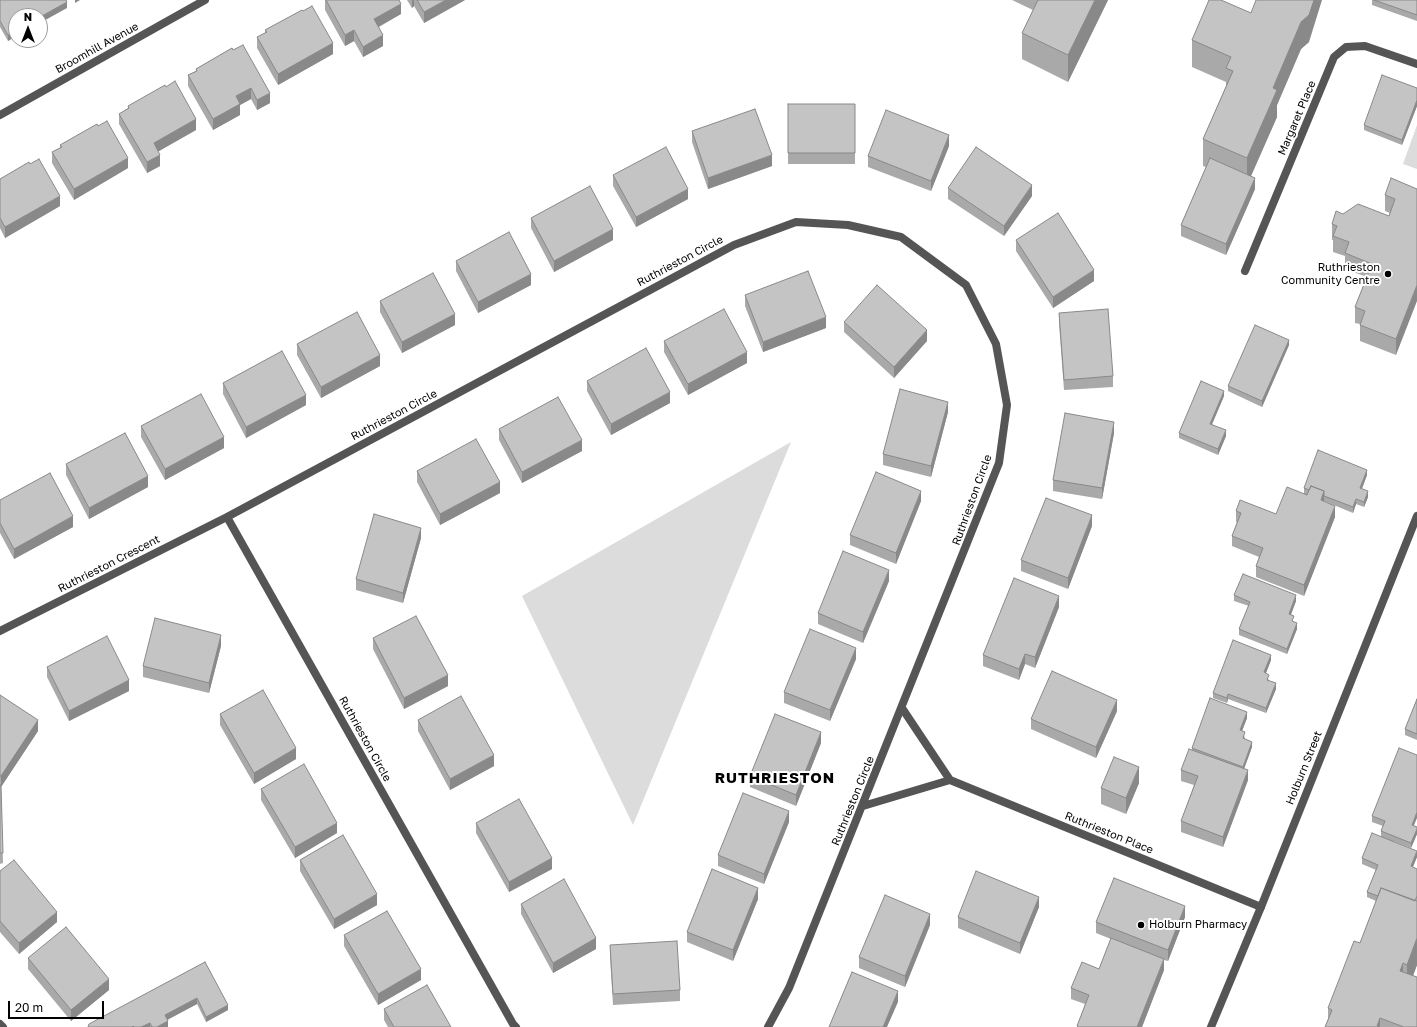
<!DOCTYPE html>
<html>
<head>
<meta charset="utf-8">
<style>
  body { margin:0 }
  #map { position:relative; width:1417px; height:1027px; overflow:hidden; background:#fff; font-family:"Golos Text",sans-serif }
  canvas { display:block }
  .north { position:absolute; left:8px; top:8px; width:40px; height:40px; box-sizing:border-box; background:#fff; border:1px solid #999; border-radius:50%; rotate:0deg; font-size:11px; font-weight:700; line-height:16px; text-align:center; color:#000 }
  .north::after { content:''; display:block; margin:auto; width:14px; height:18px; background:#000; clip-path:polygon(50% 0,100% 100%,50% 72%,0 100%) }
  .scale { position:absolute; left:8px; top:1001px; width:96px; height:18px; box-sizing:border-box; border:2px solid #000; border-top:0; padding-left:5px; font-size:12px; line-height:14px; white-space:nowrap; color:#000; -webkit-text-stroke:3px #fff; paint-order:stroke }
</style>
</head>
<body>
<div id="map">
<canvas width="1417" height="1027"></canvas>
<div class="north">N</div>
<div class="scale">20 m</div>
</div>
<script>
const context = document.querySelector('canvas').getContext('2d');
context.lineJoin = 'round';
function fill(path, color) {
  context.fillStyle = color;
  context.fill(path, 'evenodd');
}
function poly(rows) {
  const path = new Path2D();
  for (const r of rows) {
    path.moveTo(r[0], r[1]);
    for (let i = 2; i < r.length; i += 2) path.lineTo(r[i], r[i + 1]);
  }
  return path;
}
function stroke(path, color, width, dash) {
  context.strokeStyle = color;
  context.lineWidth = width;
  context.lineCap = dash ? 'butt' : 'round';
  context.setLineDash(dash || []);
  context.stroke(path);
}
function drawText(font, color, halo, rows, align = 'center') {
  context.font = font + ' "Golos Text",sans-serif';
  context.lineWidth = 4;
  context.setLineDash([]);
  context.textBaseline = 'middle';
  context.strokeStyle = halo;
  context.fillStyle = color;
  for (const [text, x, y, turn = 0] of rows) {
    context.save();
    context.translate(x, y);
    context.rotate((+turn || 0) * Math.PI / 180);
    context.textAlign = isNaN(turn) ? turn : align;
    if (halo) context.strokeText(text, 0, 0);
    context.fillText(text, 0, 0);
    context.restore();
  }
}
const green = poly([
  [1417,125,1417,169,1403,164],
  [791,442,633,825,522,596]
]);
const minor = poly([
  [0,115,205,0],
  [1245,271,1334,57,1346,47,1365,46,1417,64],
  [0,631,227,517],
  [902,708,950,780,1261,907],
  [863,806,950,780],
  [0,1024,3,1027],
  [516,1027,513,1024,227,517,734,245,796,222,848,225,901,237,966,285,996,344,1007,405,999,463,789,988,768,1027]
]);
const tertiary = poly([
  [1211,1027,1261,907,1417,516]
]);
const wall = poly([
  [0,0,67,8,16,16,16,36,8,41,0,27],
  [325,0,399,0,401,14,379,27,383,46,363,57,354,41,345,46,325,10],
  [407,0,465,0,424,23,414,6,412,8],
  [1012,0,1108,0,1068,82,1022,59,1022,33,1033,10],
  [1372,0,1417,0,1417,21,1372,5],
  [265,30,333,54,278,85,257,48,257,37,265,33],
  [1192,40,1309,42,1301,49,1277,105,1277,117,1251,176,1255,189,1226,255,1181,236,1181,225,1206,167,1203,166,1203,139,1226,86,1226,82,1192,67],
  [232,48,270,103,257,110,251,99,240,105,240,115,213,130,188,86,188,75,196,71,196,69],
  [1417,88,1417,106,1402,145,1364,130,1364,125],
  [788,104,855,104,855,164,788,164],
  [128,106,196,130,158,151,160,166,147,173,119,124,119,114,128,108],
  [692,131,772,166,708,189,692,142],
  [60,145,128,168,74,200,52,163,52,152,60,148],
  [949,146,931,191,868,167,868,156],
  [613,175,688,199,636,227,613,186],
  [0,179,60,206,5,238,0,228],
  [948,188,1032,196,1004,236,948,199],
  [1417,189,1396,355,1360,341,1360,324,1355,323,1355,307,1367,277,1345,269,1345,256,1333,252,1333,240,1332,240,1332,224,1343,214,1389,216,1390,213,1385,211,1385,195],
  [531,218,613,240,554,272,531,228],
  [1016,240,1094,281,1053,308,1016,251],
  [456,261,531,285,478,313,456,271],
  [745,295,826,328,763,352,745,306],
  [380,301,455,325,402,353,380,312],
  [1059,313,1113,376,1113,387,1064,390,1059,323],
  [844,322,927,341,894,378,844,332],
  [664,341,747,363,688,395,664,352],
  [297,344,380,366,321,398,297,355],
  [1289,345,1262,407,1228,391,1228,386],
  [587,381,670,403,611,435,587,391],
  [223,383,306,405,246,438,223,394],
  [1224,396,1212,424,1226,436,1218,455,1179,438,1179,433],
  [948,412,931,477,883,465,883,454],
  [141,426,224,448,165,480,141,437],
  [499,429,582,451,522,483,499,440],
  [1114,433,1102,499,1053,491,1053,480],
  [66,464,148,487,89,519,66,475],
  [417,471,500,493,440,525,417,482],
  [1367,475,1362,489,1368,497,1364,507,1356,504,1353,513,1324,501,1335,517,1304,596,1256,577,1256,566,1259,557,1232,546,1232,536,1237,522,1236,522,1236,511,1276,514,1304,493,1304,488],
  [0,500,73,527,14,559,0,533],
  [921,501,896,564,850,545,850,535],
  [1092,526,1068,589,1021,571,1021,560],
  [421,538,403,603,356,590,356,579],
  [889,581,863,643,818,624,818,613],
  [1234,595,1296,601,1291,615,1293,622,1297,629,1287,654,1239,635,1239,629,1249,606,1234,601],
  [1059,607,1035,668,1025,664,1019,680,983,666,983,655],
  [373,638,448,686,404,709,373,649],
  [221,646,209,693,143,677,143,666],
  [856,659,830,721,784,703,784,692],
  [1271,660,1266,673,1269,681,1276,689,1266,713,1228,699,1227,703,1213,698,1213,693],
  [47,667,129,691,69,721,47,677],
  [0,695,38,731,1,787,3,863,0,864],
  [1417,699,1417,740,1405,735,1405,729],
  [1117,711,1096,758,1031,729,1031,719],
  [220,714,296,759,254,784,220,725],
  [1247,718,1242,731,1245,738,1245,739,1252,747,1244,768,1248,780,1223,847,1181,832,1181,821,1194,785,1181,781,1181,770,1192,749,1192,748],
  [418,720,494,766,450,790,418,731],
  [821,743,796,806,750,787,750,776],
  [1139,783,1126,814,1101,804,1101,788],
  [261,789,337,833,295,858,261,800],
  [1372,816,1414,826,1417,827,1417,834,1411,848,1393,841,1417,857,1412,867,1417,869,1417,965,1413,976,1417,1027,1325,1027,1328,1020,1328,1008,1360,943,1376,901,1367,897,1367,892,1376,870,1362,864,1362,858,1381,836,1381,831,1383,826,1372,822],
  [789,822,764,884,718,866,718,855],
  [476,823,552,869,509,892,476,833],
  [300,860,377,905,334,929,300,871],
  [0,871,57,922,19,954,0,932],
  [758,899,733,961,687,942,687,932],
  [521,904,596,949,553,973,521,914],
  [1039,907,1020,954,958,928,958,917],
  [1185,917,1168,961,1164,960,1164,970,1142,1027,1077,1027,1085,1004,1071,999,1071,988,1099,969,1111,939,1096,933,1096,922],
  [930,925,905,987,859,968,859,957],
  [344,935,421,980,378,1005,344,946],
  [610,945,680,990,680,1001,613,1005,610,956],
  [28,958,109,990,71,1021,28,969],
  [205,962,228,1010,206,1022,197,1004,167,1020,168,1027,88,1027],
  [384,1009,451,1027,388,1027,384,1020]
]);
const shadedWall = poly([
  [75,0,80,0,75,3],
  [412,0,414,0,414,6,412,8],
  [446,0,465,0,424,23,424,12],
  [1095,0,1108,0,1068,82,1068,55],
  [1314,0,1322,0,1309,42,1301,49,1277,105,1277,117,1247,185,1247,158,1273,88,1301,22],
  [67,2,67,8,40,23,40,17],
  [401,4,401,14,374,29,374,19],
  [354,30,354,41,345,46,345,35],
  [16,31,16,36,8,41,8,35],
  [383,35,383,46,363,57,363,47],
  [333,43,333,54,278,85,278,74],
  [251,88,251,99,240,105,240,115,213,130,213,119,236,96],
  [270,93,270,103,257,110,257,100],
  [1417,100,1417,106,1402,145,1402,140],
  [196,119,196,130,154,154,154,143],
  [949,135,949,146,931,191,931,181],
  [160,155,160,166,147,173,147,162],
  [772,155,772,166,708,189,708,178],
  [128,158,128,168,74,200,74,189],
  [1255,178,1255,189,1226,255,1226,244],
  [1032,185,1032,196,1004,236,1004,226],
  [688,189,688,199,636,227,636,217],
  [60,196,60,206,5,238,5,227],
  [613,229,613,240,554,272,554,261],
  [1094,270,1094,281,1053,308,1053,297],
  [531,274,531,285,478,313,478,302],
  [1417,285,1417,301,1396,355,1396,339],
  [455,314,455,325,402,353,402,342],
  [826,317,826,328,763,352,763,342],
  [927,330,927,341,894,378,894,367],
  [1289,340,1289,345,1262,407,1262,401],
  [747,352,747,363,688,395,688,384],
  [380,355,380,366,321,398,321,387],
  [1224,391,1224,396,1210,429,1210,424],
  [670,392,670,403,611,435,611,424],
  [306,395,306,405,246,438,246,427],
  [948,402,948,412,931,477,931,466],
  [1114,422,1114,433,1102,499,1102,488],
  [1226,430,1226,436,1218,455,1218,449],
  [224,437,224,448,165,480,165,469],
  [582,440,582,451,522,483,522,472],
  [1367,470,1367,475,1360,493,1360,488],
  [148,476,148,487,89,519,89,508],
  [500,482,500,493,440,525,440,514],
  [921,491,921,501,896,564,896,553],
  [1324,491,1324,502,1321,500],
  [1368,491,1368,497,1364,507,1364,502],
  [1356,499,1356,504,1353,513,1353,507],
  [1335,506,1335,517,1304,596,1304,585],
  [1092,515,1092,526,1068,589,1068,578],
  [73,516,73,527,14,559,14,549],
  [421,528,421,538,403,603,403,593],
  [889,570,889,581,863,643,863,632],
  [1296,595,1296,601,1289,619,1289,614],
  [1059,596,1059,607,1035,668,1035,657],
  [1297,623,1297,629,1287,654,1287,649],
  [221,635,221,646,209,693,209,683],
  [856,648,856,659,830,721,830,710],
  [1025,654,1025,664,1019,680,1019,669],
  [1271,655,1271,660,1264,678,1264,672],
  [448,675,448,686,404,709,404,698],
  [129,680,129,691,69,721,69,711],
  [1276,683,1276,689,1266,713,1266,708],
  [1228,694,1228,699,1227,703,1227,698],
  [1117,700,1117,711,1096,758,1096,747],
  [1247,712,1247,718,1240,736,1240,730],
  [38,720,38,731,1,787,1,776],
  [821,732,821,743,796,806,796,795],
  [1252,742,1252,747,1243,772,1243,767],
  [296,748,296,759,254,784,254,773],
  [494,755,494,766,450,790,450,779],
  [1139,767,1139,783,1126,814,1126,798],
  [1248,770,1248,780,1223,847,1223,837],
  [789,811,789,822,764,884,764,874],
  [1417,812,1417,818,1412,830,1412,825],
  [337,823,337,833,295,858,295,847],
  [1417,829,1417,834,1411,848,1411,843],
  [1417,851,1417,857,1411,872,1411,866],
  [552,858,552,869,509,892,509,882],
  [758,888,758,899,733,961,733,950],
  [377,894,377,905,334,929,334,919],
  [1039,897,1039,907,1020,954,1020,943],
  [1185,906,1185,917,1168,961,1168,950],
  [57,912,57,922,19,954,19,943],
  [930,914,930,925,905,987,905,976],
  [596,938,596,949,553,973,553,963],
  [1417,938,1417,965,1407,991,1407,965],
  [1164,959,1164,970,1142,1027,1137,1027],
  [1403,963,1403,990,1400,971],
  [421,969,421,980,378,1005,378,994],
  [109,979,109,990,71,1021,71,1010],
  [898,991,898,1002,887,1027,883,1027],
  [197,998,197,1004,165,1021,165,1015],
  [228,1005,228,1010,206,1022,206,1017],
  [1380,1018,1380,1027,1377,1026],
  [168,1021,168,1027,157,1027],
  [150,1023,150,1027,141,1027]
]);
const building = poly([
  [0,0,66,0,67,2,40,17,40,16,16,16,16,31,8,35,0,21,0,0],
  [326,0,399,0,401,4,374,19,383,35,363,47,354,30,345,35,326,0],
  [417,0,446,0,424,12,417,0],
  [1038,0,1095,0,1068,55,1022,33,1038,0],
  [1209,0,1221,0,1251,13,1256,0,1314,0,1309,15,1301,22,1273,88,1277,90,1247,158,1203,139,1233,71,1226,68,1231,57,1192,40,1209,0],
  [1374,0,1417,0,1417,15,1374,0],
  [312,6,333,43,278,74,257,37,267,32,265,30,302,10,303,11,312,6],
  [243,45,270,93,257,100,251,88,236,96,240,104,213,119,188,75,197,71,196,69,232,48,233,50,243,45],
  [1382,75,1417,88,1417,100,1402,140,1364,125,1382,75],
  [175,81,196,119,154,143,160,155,147,162,119,114,129,108,128,106,165,85,166,87,175,81],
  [788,104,855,104,855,153,788,153,788,104],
  [755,109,772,155,708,178,692,131,755,109],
  [886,110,949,135,931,181,868,156,886,110],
  [107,121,128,158,74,189,52,152,62,147,60,145,97,124,98,126,107,121],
  [666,147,688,189,636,217,613,175,666,147],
  [976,147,1032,185,1004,226,948,188,976,147],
  [1210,158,1255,178,1226,244,1181,225,1210,158],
  [39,159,60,196,5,227,0,218,0,179,29,162,30,164,39,159],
  [1391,178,1417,189,1417,285,1396,339,1360,325,1365,311,1355,307,1372,264,1345,253,1349,242,1333,236,1337,226,1332,224,1336,211,1343,214,1358,204,1389,216,1395,199,1385,195,1391,178],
  [590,186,613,229,554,261,531,218,590,186],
  [1058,213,1094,270,1053,297,1016,240,1058,213],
  [509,232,531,274,478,302,456,261,509,232],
  [808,271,826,317,763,342,745,295,808,271],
  [433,273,455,314,402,342,380,301,433,273],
  [877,285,927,330,894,367,844,322,877,285],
  [724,309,747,352,688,384,664,341,724,309],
  [1108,309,1113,376,1064,380,1059,313,1108,309],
  [357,312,380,355,321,387,297,344,357,312],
  [1255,325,1289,340,1262,401,1228,386,1255,325],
  [646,348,670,392,611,424,587,381,646,348],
  [282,351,306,395,246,427,223,383,282,351],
  [1201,381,1224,391,1210,424,1226,430,1218,449,1179,433,1201,381],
  [900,389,948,402,931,466,883,454,900,389],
  [201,394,224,437,165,469,141,426,201,394],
  [558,397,582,440,522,472,499,429,558,397],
  [1065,413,1114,422,1102,488,1053,480,1065,413],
  [125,433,148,476,89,508,66,464,125,433],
  [476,439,500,482,440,514,417,471,476,439],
  [1318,450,1367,470,1360,488,1368,491,1364,502,1356,499,1353,507,1324,496,1324,491,1311,486,1309,490,1304,488,1318,450],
  [876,472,921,491,896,553,850,535,876,472],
  [50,473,73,516,14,549,0,523,0,500,50,473],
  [1311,486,1324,491,1321,500,1335,506,1304,585,1256,566,1263,548,1232,536,1241,513,1236,511,1240,500,1276,514,1287,487,1307,495,1311,486],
  [1046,498,1092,515,1068,578,1021,560,1046,498],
  [374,514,421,528,403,593,356,579,374,514],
  [843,551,889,570,863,632,818,613,843,551],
  [1243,574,1296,595,1289,614,1294,616,1292,621,1297,623,1287,649,1239,629,1250,602,1234,595,1243,574],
  [1014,578,1059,596,1035,657,1025,654,1019,669,983,655,1014,578],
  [416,616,448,675,404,698,373,638,416,616],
  [155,618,221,635,209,683,143,666,155,618],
  [810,629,856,648,830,710,784,692,810,629],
  [107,636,129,680,69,711,47,667,107,636],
  [1233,640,1271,655,1264,672,1269,675,1267,680,1276,683,1266,708,1228,694,1227,698,1213,693,1233,640],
  [1052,671,1117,700,1096,747,1031,719,1052,671],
  [263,690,296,748,254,773,220,714,263,690],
  [0,695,38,720,1,776,0,776,0,695],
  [461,696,494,755,450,779,418,720,461,696],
  [1210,698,1247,712,1240,730,1245,732,1243,738,1252,742,1243,767,1192,748,1210,698],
  [1417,699,1417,734,1405,729,1417,699],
  [775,714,821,732,796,795,750,776,775,714],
  [1399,748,1417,755,1417,812,1412,825,1417,827,1417,829,1411,843,1381,831,1385,821,1372,816,1399,748],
  [1189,749,1248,770,1223,837,1181,821,1198,776,1181,770,1189,749],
  [1114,757,1139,767,1126,798,1101,788,1114,757],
  [304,764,337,823,295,847,261,789,304,764],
  [0,785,1,785,3,853,0,853,0,785],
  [743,793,789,811,764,874,718,855,743,793],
  [519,799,552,858,509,882,476,823,519,799],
  [1372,833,1417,851,1411,866,1417,869,1417,896,1415,901,1381,888,1378,896,1367,892,1378,865,1362,858,1372,833],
  [343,835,377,894,334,919,300,860,343,835],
  [14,860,57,912,19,943,0,921,0,871,14,860],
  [712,869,758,888,733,950,687,932,712,869],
  [976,871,1039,897,1020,943,958,917,976,871],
  [1114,878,1185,906,1168,950,1096,922,1114,878],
  [564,879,596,938,553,963,521,904,564,879],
  [1381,888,1417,901,1417,938,1407,965,1403,963,1400,971,1417,977,1417,1027,1404,1027,1380,1018,1377,1026,1380,1027,1325,1027,1332,1010,1328,1008,1354,941,1360,943,1381,888],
  [885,895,930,914,905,976,859,957,885,895],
  [387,911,421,969,378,994,344,935,387,911],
  [66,927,109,979,71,1010,28,958,66,927],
  [1111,938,1164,959,1137,1027,1079,1027,1077,1026,1089,995,1071,988,1082,962,1099,969,1111,938],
  [677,941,680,990,613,994,610,945,677,941],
  [205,962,228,1005,206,1017,197,998,165,1015,168,1021,157,1027,152,1027,150,1023,141,1027,134,1027,133,1026,132,1027,88,1027,89,1024,205,962],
  [852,972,898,991,883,1027,829,1027,852,972],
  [427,985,451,1027,394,1027,384,1009,427,985]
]);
const markers = [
  [1388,274,4,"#000"],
  [1141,925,4,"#000"]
];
const streetNames = [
  ["Broomhill Avenue",97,48,-29],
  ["Margaret Place",1297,118,-67],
  ["Ruthrieston Circle",680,261,-28],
  ["Ruthrieston Circle",394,415,-28],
  ["Ruthrieston Circle",972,500,-70],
  ["Ruthrieston Crescent",109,564,-27],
  ["Ruthrieston Circle",365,739,61],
  ["Holburn Street",1304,768,-68],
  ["Ruthrieston Circle",853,801,-68],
  ["Ruthrieston Place",1109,833,22]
];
const poiNames = [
  ["Ruthrieston",1380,268],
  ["Community Centre",1380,281],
  ["Holburn Pharmacy",1149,925,"left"]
];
const districtNames = [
  ["RUTHRIESTON",775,778]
];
fill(green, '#dcdcdc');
stroke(minor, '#555', 8);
stroke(tertiary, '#555', 8);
fill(wall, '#a9a9a9');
fill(shadedWall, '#898989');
fill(building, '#c4c4c4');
stroke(building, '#898989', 1);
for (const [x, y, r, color] of markers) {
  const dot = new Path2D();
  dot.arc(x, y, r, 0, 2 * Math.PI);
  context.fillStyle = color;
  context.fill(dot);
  stroke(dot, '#fff', 1.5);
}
drawText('11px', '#000', '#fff', streetNames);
drawText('11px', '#000', '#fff', poiNames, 'right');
context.letterSpacing = '1px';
drawText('bold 15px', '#000', '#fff', districtNames);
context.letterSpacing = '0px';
</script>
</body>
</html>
